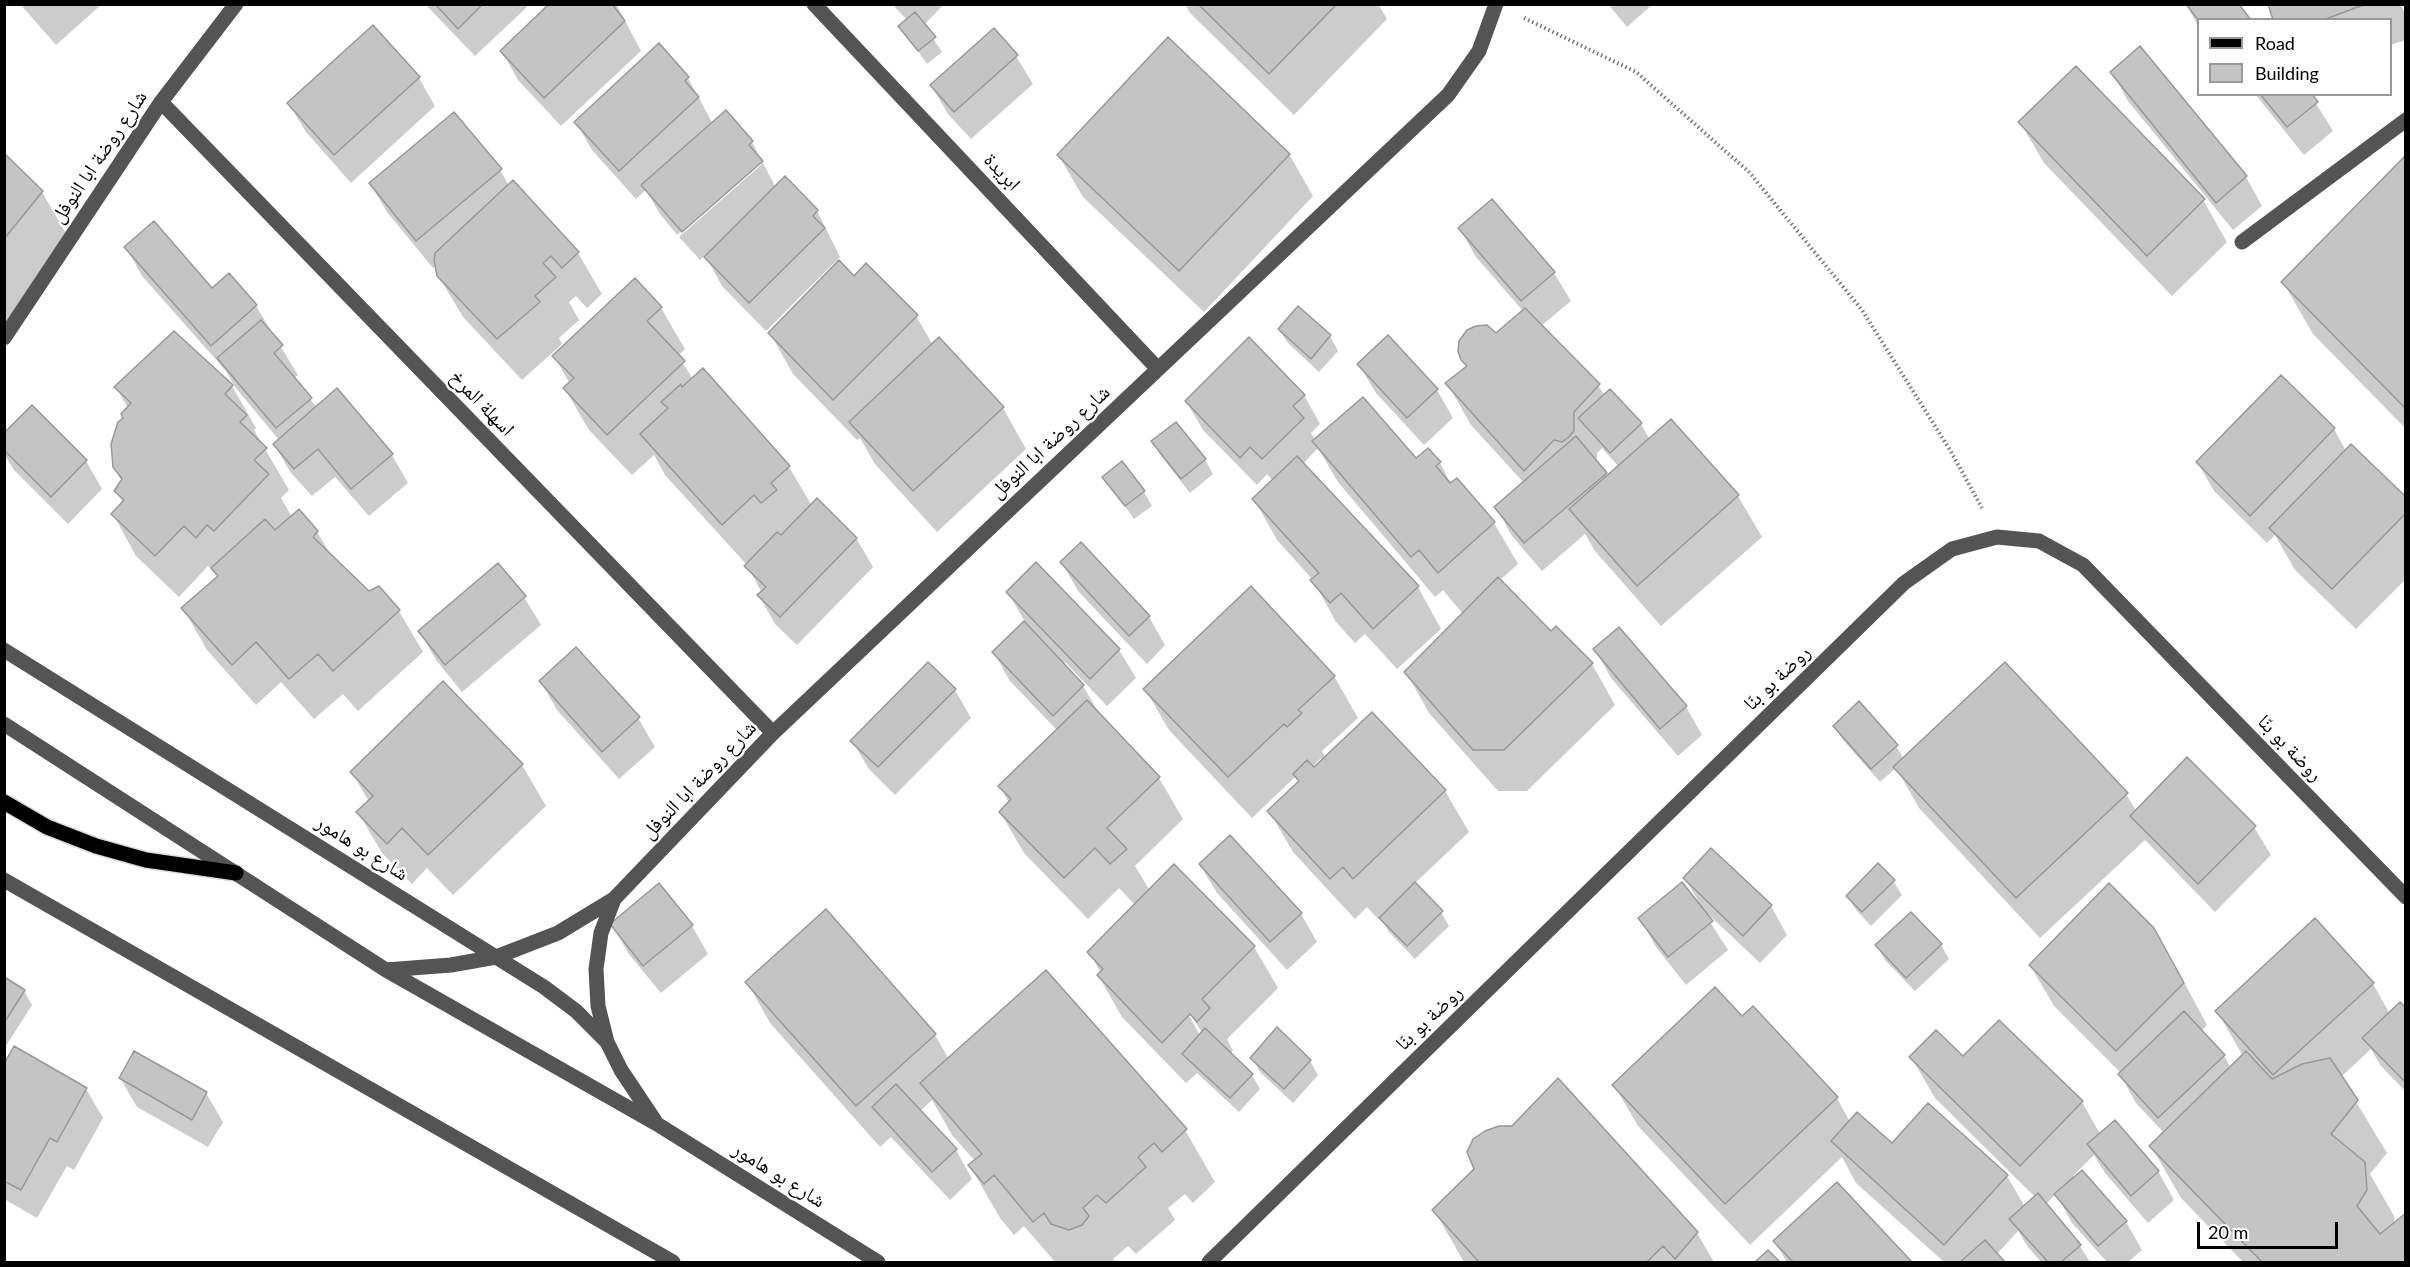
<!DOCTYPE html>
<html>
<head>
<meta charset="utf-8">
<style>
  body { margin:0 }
  #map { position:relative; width:2410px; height:1267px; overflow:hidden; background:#fff; font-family:Lato,sans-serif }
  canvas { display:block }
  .frame { position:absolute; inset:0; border:6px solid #000; pointer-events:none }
  .legend { position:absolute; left:2197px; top:18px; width:195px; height:78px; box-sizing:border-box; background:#fff; border:2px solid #999; margin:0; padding:8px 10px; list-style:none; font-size:18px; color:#000 }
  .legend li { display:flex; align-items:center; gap:12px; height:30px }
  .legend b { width:30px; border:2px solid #999 }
  .scale { position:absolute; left:2197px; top:1222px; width:141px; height:27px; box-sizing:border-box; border:3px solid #000; border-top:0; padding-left:8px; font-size:18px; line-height:21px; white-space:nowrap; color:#000; -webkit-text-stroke:4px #fff; paint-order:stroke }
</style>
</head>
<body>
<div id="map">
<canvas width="2410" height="1267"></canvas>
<div class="frame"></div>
<ul class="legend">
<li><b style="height:8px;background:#000"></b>Road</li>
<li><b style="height:16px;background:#c4c4c4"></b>Building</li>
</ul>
<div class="scale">20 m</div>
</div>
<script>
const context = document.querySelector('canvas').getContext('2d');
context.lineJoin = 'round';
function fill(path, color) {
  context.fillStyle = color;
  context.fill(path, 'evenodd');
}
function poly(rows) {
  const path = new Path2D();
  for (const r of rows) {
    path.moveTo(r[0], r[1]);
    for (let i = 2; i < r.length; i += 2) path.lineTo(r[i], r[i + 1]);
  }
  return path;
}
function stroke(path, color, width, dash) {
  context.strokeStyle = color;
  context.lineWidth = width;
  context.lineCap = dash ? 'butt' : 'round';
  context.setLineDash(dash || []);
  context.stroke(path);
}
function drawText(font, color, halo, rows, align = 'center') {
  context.font = font + ' Lato,"Noto Naskh Arabic",sans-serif';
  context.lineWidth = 5;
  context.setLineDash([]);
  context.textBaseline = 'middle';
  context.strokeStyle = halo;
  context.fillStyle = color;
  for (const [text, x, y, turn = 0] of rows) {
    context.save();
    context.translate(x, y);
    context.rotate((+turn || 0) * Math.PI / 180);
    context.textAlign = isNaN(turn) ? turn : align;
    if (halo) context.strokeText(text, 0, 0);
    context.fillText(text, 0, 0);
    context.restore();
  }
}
const shadow = poly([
  [20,4,102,4,56,45],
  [425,4,526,4,527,7,475,56],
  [552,4,616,4,641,51,561,126,518,80,502,52],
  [892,4,944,4,924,25,942,52,927,64,900,26,907,20],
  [1185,4,1378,4,1387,19,1294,115,1190,13],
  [1608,4,1653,4,1627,27],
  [2186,4,2237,4,2198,20,2198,26],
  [2270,4,2401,4,2406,17,2406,40,2390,45,2390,20,2275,20],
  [2140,48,2246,177,2262,206,2233,230,2128,101,2112,72],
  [1016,56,1033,84,971,139,948,114,931,85],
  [419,78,435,106,351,183,306,132,289,104],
  [688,78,713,124,752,142,776,188,817,211,840,257,766,331,722,286,705,255,700,260,679,237,761,165,761,161,677,235,660,214,646,190,636,199,592,150,576,122],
  [2255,94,2310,94,2333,131,2304,155],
  [2020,122,2203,200,2227,242,2172,296,2044,163],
  [1289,154,1313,196,1204,312,1083,197,1059,156],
  [4,155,42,192,72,244,4,327],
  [2406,157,2406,429,2313,334,2283,282],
  [500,170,509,186,578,253,602,294,587,308,576,296,569,302,579,320,559,338,562,344,522,380,463,317,438,275,437,265,433,268,387,212,370,183],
  [1460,229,1554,273,1571,301,1541,326,1598,385,1605,396,1610,391,1641,424,1650,440,1671,421,1738,496,1762,537,1661,626,1595,551,1585,534,1542,571,1512,536,1496,507,1524,483,1471,425,1447,383,1467,367,1462,359,1496,335,1523,311,1476,257],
  [1602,448,1619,467,1608,477,1597,464,1597,453],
  [126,247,212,290,229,275,256,306,298,375,294,378,317,408,392,455,408,483,369,516,335,477,312,496,291,473,274,444,279,440,235,387,226,371,142,276],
  [854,278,916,316,933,345,1003,408,1026,449,937,532,875,464,860,438,857,440,793,374,770,333],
  [635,280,661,308,685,349,678,356,693,379,789,467,812,506,856,538,873,567,797,645,775,624,759,596,762,593,747,565,665,475,654,455,632,475,589,430,565,389,570,384,554,356],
  [1298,308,1330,336,1338,351,1319,372,1288,343,1279,329],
  [1359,365,1437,390,1453,418,1424,445,1376,393],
  [232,386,256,428,254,430,289,490,281,498,292,517,298,511,317,532,332,557,369,593,378,588,399,611,423,652,358,711,343,694,314,719,281,682,256,705,207,650,183,608,218,577,216,574,208,566,179,597,136,556,113,514,123,503,116,491,122,481,114,466,128,408,116,387],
  [1304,395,1320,424,1311,433,1315,440,1416,460,1428,450,1440,463,1451,484,1457,480,1494,523,1518,564,1499,581,1551,633,1592,664,1615,705,1527,791,1498,791,1429,713,1406,672,1463,614,1443,590,1435,597,1338,482,1318,448,1303,464,1418,587,1441,629,1397,669,1365,634,1355,643,1336,622,1313,580,1277,540,1254,499,1273,481,1267,474,1257,485,1203,430,1186,401],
  [1176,424,1205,460,1213,474,1190,493,1161,456,1153,442],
  [2334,429,2346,451,2406,499,2406,579,2356,629,2295,570,2275,535,2267,543,2214,491,2198,463],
  [4,435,86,461,102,489,68,524,14,470,4,454],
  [1104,477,1144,492,1152,506,1134,519],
  [1062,563,1149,617,1165,645,1147,664,1078,591],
  [1008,592,1119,650,1136,678,1107,706,1065,662,1063,664,1083,686,1100,715,1159,778,1183,819,1135,866,1150,891,1254,947,1278,988,1227,1039,1233,1051,1230,1054,1252,1075,1260,1089,1239,1112,1197,1073,1186,1083,1122,1017,1098,975,1101,973,1089,952,1135,905,1119,888,1088,919,1024,853,1000,812,1009,803,1000,786,1057,730,1010,681,994,653,1025,622],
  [1187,1007,1202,1033,1200,1035,1185,1009],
  [524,597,541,625,462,692,436,660,420,632],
  [1595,649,1686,707,1702,735,1678,756,1611,678],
  [1334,676,1358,718,1322,751,1326,758,1445,791,1469,832,1414,884,1441,912,1449,926,1415,959,1389,932,1380,917,1378,919,1367,907,1355,919,1293,852,1269,811,1300,783,1296,776,1252,818,1169,730,1145,689],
  [1321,758,1323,761,1314,769,1312,767],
  [541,682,638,718,655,747,619,779,557,710],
  [955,690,971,718,895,795,869,769,852,741],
  [1835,726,1896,746,1904,759,2126,794,2136,811,2254,827,2271,855,2215,912,2145,840,2040,938,1919,808,1896,768,1880,782,1843,740],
  [522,765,546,806,453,895,427,868,412,884,382,853,358,812,369,802,352,772],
  [1200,865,1301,914,1317,942,1287,970,1217,893],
  [1685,878,1771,906,1787,935,1760,963,1704,910,1703,911,1728,950,1686,985,1656,947,1640,918,1700,904],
  [1893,881,1902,895,1871,926,1856,910,1848,896],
  [1911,914,1941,945,1949,959,1915,991,1885,960,1877,946],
  [612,924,692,926,708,954,661,993,628,953],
  [2030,965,2178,971,2207,1025,2201,1031,2224,1056,2231,1068,2243,1056,2217,1011,2373,984,2390,1014,2406,1010,2406,1092,2381,1066,2371,1049,2341,1077,2387,1153,2370,1174,2394,1216,2395,1223,2406,1214,2406,1262,2243,1262,2181,1198,2151,1146,2164,1133,2136,1103,2120,1074,2121,1073,2054,1006],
  [747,982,935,1035,949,1059,1185,1130,1215,1182,1193,1203,1185,1194,1168,1208,1175,1220,1136,1254,1128,1246,1113,1259,1115,1262,1055,1262,1024,1226,1014,1235,1000,1218,970,1166,975,1161,952,1135,932,1100,920,1111,956,1150,972,1179,950,1200,891,1137,880,1147,770,1023],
  [4,983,24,991,32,1005,4,1049],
  [1742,1018,1837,1098,1850,1122,1892,1145,2007,1176,2025,1207,2035,1197,1935,1098,1911,1057,1963,1058,2082,1102,2100,1134,2158,1171,2174,1200,2148,1223,2105,1173,2094,1155,2073,1176,2126,1222,2142,1250,2128,1262,2107,1262,2072,1223,2056,1194,2045,1205,2080,1246,2090,1262,2041,1262,2028,1247,2018,1231,1996,1255,2003,1262,1944,1262,1856,1183,1842,1157,1750,1245,1638,1126,1614,1085],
  [15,1048,86,1089,103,1118,74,1170,67,1166,37,1218,4,1199,4,1067],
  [1252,1058,1310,1061,1318,1075,1293,1103,1260,1072],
  [120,1078,206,1093,223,1122,208,1147,137,1107],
  [1837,1184,1910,1262,1787,1262,1775,1242],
  [1434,1210,1697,1233,1714,1262,1464,1262]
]);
const building = poly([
  [435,4,483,4,458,29,435,4],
  [549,4,612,4,625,21,544,98,500,51,549,4],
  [1198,4,1337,4,1269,74,1198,4],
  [2186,4,2239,4,2251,20,2198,20,2186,4],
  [2268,4,2366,4,2323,20,2273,20,2268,4],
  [915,12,936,37,918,51,898,26,915,12],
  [373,25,420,77,334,155,287,103,373,25],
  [994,28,1018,55,954,112,930,85,994,28],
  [1168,37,1290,154,1179,271,1057,155,1168,37],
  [659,43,689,77,685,81,699,97,619,171,574,122,659,43],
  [2140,46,2247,176,2216,203,2110,72,2140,46],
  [2076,66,2205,199,2147,256,2018,122,2076,66],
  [2260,94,2312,94,2318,102,2287,127,2260,94],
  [726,110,753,141,749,145,763,161,682,232,641,185,726,110],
  [454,112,502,169,416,241,369,183,454,112],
  [4,153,43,191,4,239,4,153],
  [2406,155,2406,409,2281,282,2406,155],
  [785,176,818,210,813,216,825,228,749,303,704,257,785,176],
  [513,180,579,252,562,268,551,256,543,263,556,277,535,296,540,302,497,339,437,276,434,260,435,253,513,180],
  [1492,199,1555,272,1521,301,1458,228,1492,199],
  [154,221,212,288,229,273,257,305,211,346,124,247,154,221],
  [839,260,854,276,866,263,918,315,833,400,768,333,839,260],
  [635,278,662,307,647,321,685,361,607,435,563,388,574,378,552,356,635,278],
  [1298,306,1331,335,1311,359,1278,329,1298,306],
  [1525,308,1600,384,1574,412,1574,431,1569,437,1562,442,1554,440,1524,471,1445,383,1467,366,1461,360,1458,351,1459,341,1467,330,1476,326,1487,325,1496,333,1525,308],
  [261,320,283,345,274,353,312,398,276,428,217,358,261,320],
  [174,331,233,385,225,394,247,415,240,422,267,448,254,460,269,474,214,531,207,525,196,538,184,526,155,556,111,514,124,500,114,491,122,479,113,467,111,444,118,422,123,418,121,414,131,403,114,387,174,331],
  [1388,335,1438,389,1407,418,1357,364,1388,335],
  [939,337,1004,407,913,491,849,422,939,337],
  [1249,337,1305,395,1293,406,1304,418,1262,459,1250,447,1240,458,1185,401,1249,337],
  [703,368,790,466,771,483,777,490,761,503,754,495,722,525,640,434,668,408,661,402,681,384,682,387,703,368],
  [2281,375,2335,428,2250,516,2196,462,2281,375],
  [337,388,393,454,351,489,318,449,294,469,273,444,337,388],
  [1610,389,1642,423,1610,453,1578,418,1610,389],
  [1363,397,1416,458,1428,448,1441,462,1436,466,1450,483,1457,478,1495,522,1438,573,1419,550,1411,557,1312,441,1363,397],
  [32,405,87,460,51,497,4,450,4,433,32,405],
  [1671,419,1739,495,1637,586,1569,509,1671,419],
  [1176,422,1206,459,1181,479,1151,441,1176,422],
  [1576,436,1607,473,1524,543,1494,507,1576,436],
  [2351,444,2406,497,2406,513,2332,589,2269,528,2351,444],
  [1297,456,1419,586,1373,629,1341,593,1330,603,1310,580,1319,573,1252,499,1297,456],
  [1122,461,1145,491,1125,506,1102,477,1122,461],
  [817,498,857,538,780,617,757,595,766,587,744,566,777,532,781,535,817,498],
  [299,509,318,531,313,537,369,591,379,586,400,610,333,671,318,654,289,679,256,642,232,665,181,608,218,576,211,568,265,519,275,530,299,509],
  [1081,542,1150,616,1129,636,1060,562,1081,542],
  [1036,562,1120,649,1090,679,1006,592,1036,562],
  [498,563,526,596,445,665,418,631,498,563],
  [1498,577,1551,631,1556,626,1593,663,1504,750,1473,750,1404,672,1498,577],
  [1251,586,1335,676,1298,710,1302,713,1287,727,1284,724,1228,777,1143,689,1251,586],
  [1024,621,1084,685,1053,716,992,652,1024,621],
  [1619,627,1687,706,1660,729,1593,649,1619,627],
  [576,647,640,717,602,752,539,681,576,647],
  [928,662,956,689,878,767,850,741,928,662],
  [2005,662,2128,793,2016,898,1893,767,2005,662],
  [443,681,523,764,428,855,402,828,387,844,356,812,373,796,350,772,443,681],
  [1087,700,1160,777,1107,828,1127,849,1110,864,1095,848,1064,878,999,812,1011,799,998,786,1087,700],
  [1859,701,1898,745,1871,769,1833,726,1859,701],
  [1372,712,1446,790,1353,879,1343,867,1330,879,1267,811,1299,781,1293,774,1307,760,1314,767,1372,712],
  [2187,757,2256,826,2198,884,2130,816,2187,757],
  [1230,835,1302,913,1270,942,1199,864,1230,835],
  [1711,848,1772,905,1743,936,1683,878,1711,848],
  [1878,863,1895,880,1862,912,1846,896,1878,863],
  [1174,864,1255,946,1202,999,1210,1008,1197,1022,1190,1014,1162,1043,1097,975,1103,969,1087,952,1174,864],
  [1415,882,1443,911,1407,946,1379,918,1415,882],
  [1682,882,1713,921,1668,957,1638,918,1682,882],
  [659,883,693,925,643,966,610,924,659,883],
  [2109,883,2154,928,2184,983,2116,1051,2029,965,2109,883],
  [826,909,936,1034,856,1106,745,982,826,909],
  [1911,912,1942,944,1906,978,1875,945,1911,912],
  [2315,918,2374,983,2273,1075,2215,1011,2315,918],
  [1046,970,1187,1129,1162,1152,1154,1143,1138,1157,1146,1167,1106,1203,1097,1195,1083,1208,1089,1216,1082,1225,1069,1230,1051,1224,1044,1213,1033,1222,994,1175,984,1184,968,1165,982,1154,920,1083,1046,970],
  [6,978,25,990,4,1023,4,980,6,978],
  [1715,987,1742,1016,1753,1006,1838,1097,1725,1204,1612,1085,1715,987],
  [2400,1002,2406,1008,2406,1083,2362,1038,2400,1002],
  [2184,1011,2225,1055,2158,1118,2118,1074,2184,1011],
  [1999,1020,2083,1101,2020,1166,1909,1057,1936,1030,1963,1056,1999,1020],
  [1277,1027,1311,1060,1284,1089,1250,1058,1277,1027],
  [1205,1028,1253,1074,1230,1098,1182,1054,1205,1028],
  [14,1046,87,1088,57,1142,50,1138,21,1190,4,1181,4,1064,14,1046],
  [134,1051,207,1092,192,1120,119,1078,134,1051],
  [2246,1051,2272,1079,2302,1064,2330,1058,2358,1100,2331,1134,2365,1162,2367,1190,2357,1206,2380,1234,2406,1213,2406,1262,2262,1262,2149,1146,2246,1051],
  [1558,1078,1698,1232,1675,1259,1663,1246,1647,1262,1479,1262,1432,1210,1474,1169,1467,1152,1473,1139,1485,1131,1499,1126,1512,1126,1558,1078],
  [896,1084,957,1149,932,1172,872,1107,896,1084],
  [1928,1103,2008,1175,1944,1245,1831,1141,1857,1112,1892,1143,1928,1103],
  [2115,1120,2159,1171,2131,1196,2087,1144,2115,1120],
  [2082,1170,2127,1221,2098,1246,2054,1194,2082,1170],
  [1837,1182,1912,1262,1793,1262,1773,1241,1837,1182],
  [2038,1193,2081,1245,2061,1262,2048,1262,2009,1219,2038,1193],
  [1985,1240,2005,1262,1960,1262,1985,1240],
  [1768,1250,1780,1262,1755,1262,1768,1250]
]);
const path = poly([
  [1524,18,1636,72,1749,172,1862,310,1950,450,1982,508]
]);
const minor = poly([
  [814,4,1158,369],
  [161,102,773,733],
  [2242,242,2406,120],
  [4,338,161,102,236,4],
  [4,650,544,987,576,1011,607,1042,621,1070,655,1121],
  [4,724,386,970,657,1124,878,1262],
  [4,880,673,1262],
  [386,970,451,965,496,957,558,933,614,899,773,733,1448,95,1479,51,1496,4],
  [607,1042,598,1006,596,969,601,933,614,899],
  [1209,1262,1904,583,1952,549,1997,537,2039,541,2083,565,2406,897]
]);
const major = poly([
  [4,802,47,827,96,846,146,860,236,873]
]);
const streetNames = [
  ["شارع روضة ابا النوفل",99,157,-56],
  ["ابريدة",1002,172,47],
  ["اسهلة المرخ",482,403,46],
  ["شارع روضة ابا النوفل",1050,442,-43],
  ["روضة بو بنّا",1777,678,-44],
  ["روضة بو بنّا",2290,748,46],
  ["شارع روضة ابا النوفل",699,780,-46],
  ["شارع بو هامور",362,848,32],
  ["روضة بو بنّا",1429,1018,-44],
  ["شارع بو هامور",779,1175,32]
];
fill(shadow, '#0003');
fill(building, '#c4c4c4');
stroke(building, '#989898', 1.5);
stroke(major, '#dbdbdb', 18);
stroke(path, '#767676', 4, [1.5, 3]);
stroke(minor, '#545454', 15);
stroke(major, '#000', 15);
drawText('20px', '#000', '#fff', streetNames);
</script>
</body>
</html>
